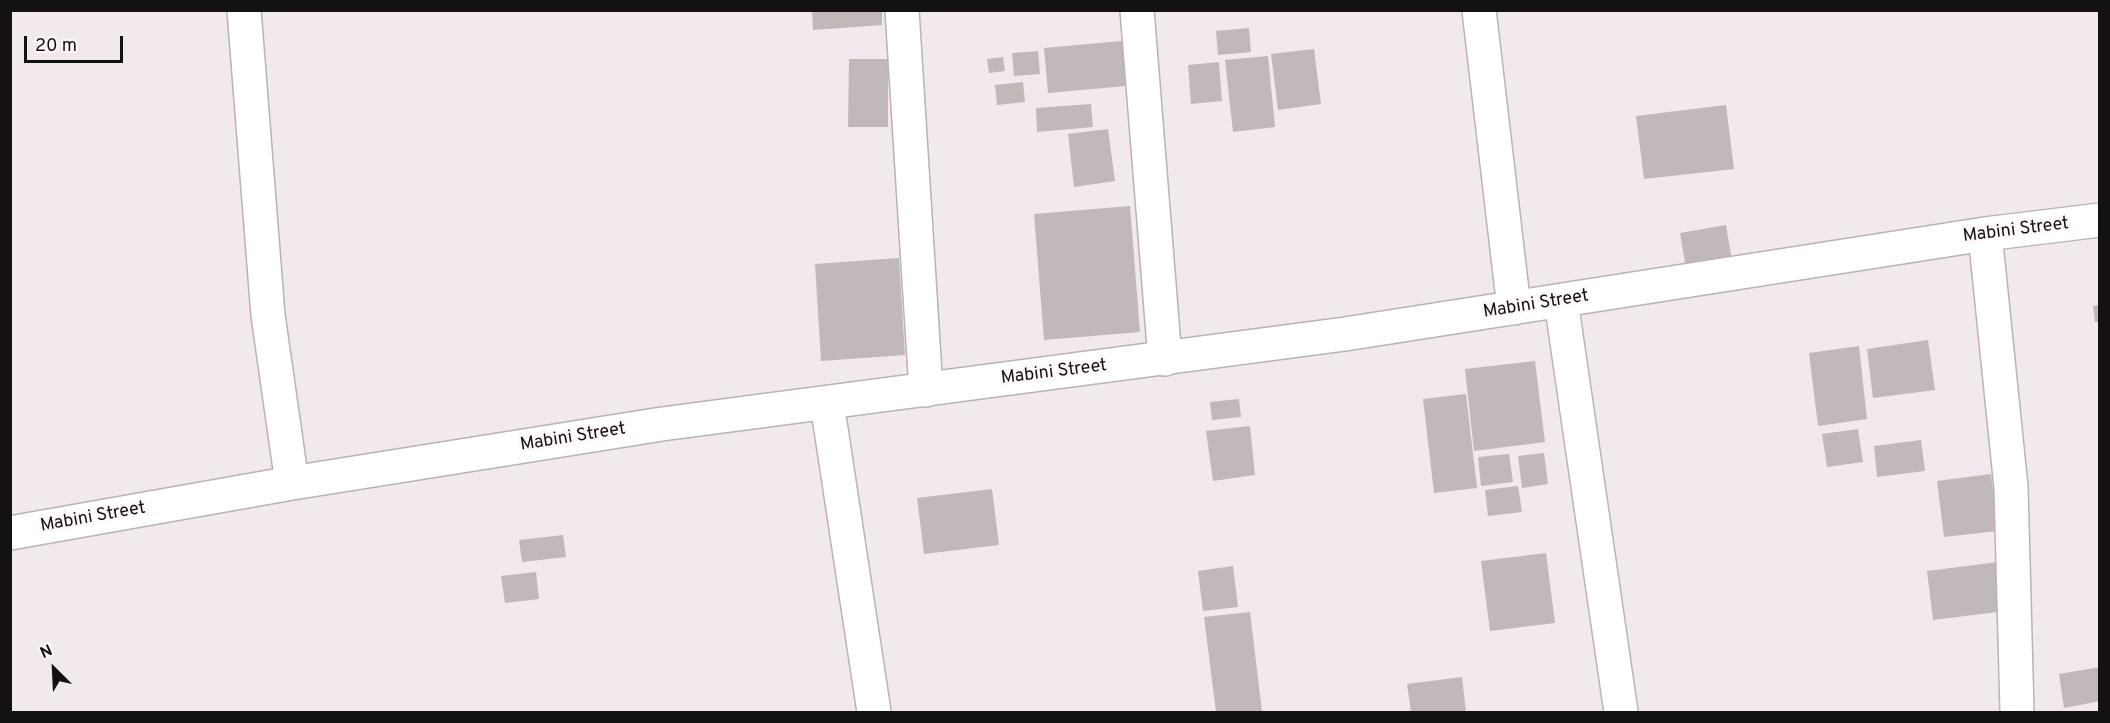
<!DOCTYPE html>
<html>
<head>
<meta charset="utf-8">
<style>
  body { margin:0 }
  #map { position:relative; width:2110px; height:723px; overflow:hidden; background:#f1e9ee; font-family:Overpass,sans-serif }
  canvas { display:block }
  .frame { position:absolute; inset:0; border:12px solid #141113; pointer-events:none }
  .north { position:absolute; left:24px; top:639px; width:60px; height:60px; -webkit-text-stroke:4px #fef6fb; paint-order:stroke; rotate:336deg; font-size:16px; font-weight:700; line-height:24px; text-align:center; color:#141113 }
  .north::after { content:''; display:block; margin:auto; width:21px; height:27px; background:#141113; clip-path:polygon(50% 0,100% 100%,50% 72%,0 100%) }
  .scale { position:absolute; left:24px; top:36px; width:99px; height:27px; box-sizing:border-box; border:3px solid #141113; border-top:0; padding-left:8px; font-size:18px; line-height:21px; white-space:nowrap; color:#141113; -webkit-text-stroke:4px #fef6fb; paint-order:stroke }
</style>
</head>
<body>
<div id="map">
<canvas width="2110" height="723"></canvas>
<div class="frame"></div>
<div class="north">N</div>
<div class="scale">20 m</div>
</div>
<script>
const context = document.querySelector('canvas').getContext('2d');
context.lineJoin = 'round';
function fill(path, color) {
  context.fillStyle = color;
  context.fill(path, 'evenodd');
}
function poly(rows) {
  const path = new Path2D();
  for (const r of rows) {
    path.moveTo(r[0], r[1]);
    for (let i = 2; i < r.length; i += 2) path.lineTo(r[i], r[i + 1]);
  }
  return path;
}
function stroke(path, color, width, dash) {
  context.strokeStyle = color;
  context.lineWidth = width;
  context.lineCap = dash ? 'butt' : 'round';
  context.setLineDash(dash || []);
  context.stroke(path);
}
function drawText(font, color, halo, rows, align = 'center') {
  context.font = font + ' Overpass,sans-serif';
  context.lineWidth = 5;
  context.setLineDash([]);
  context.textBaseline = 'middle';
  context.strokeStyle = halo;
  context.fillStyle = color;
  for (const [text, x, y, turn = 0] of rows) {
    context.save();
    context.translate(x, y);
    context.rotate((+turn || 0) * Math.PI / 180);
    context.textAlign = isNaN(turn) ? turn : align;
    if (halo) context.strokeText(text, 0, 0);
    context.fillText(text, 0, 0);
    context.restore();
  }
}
const building = poly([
  [812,10,882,10,882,25,813,30],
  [1249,28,1251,52,1218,55,1216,31],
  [1133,40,1137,85,1048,93,1044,48],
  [1314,49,1321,104,1278,110,1271,54],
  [1038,51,1040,74,1014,76,1012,53],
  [1268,56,1275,127,1233,132,1225,60],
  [1003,57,1005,71,989,73,987,59],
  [849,59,888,59,888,127,848,127],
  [1219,62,1222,101,1191,104,1188,65],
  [1023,82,1025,102,997,105,995,85],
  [1091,104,1093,127,1037,132,1036,108],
  [1726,105,1734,169,1644,179,1636,116],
  [1108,129,1115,181,1074,187,1068,134],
  [1130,206,1140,332,1044,340,1034,214],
  [1726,225,1732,261,1686,269,1680,233],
  [899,258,905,355,821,361,815,264],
  [2100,305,2100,322,2095,322,2093,306],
  [1928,340,1935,390,1873,398,1867,349],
  [1859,346,1867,419,1818,426,1809,353],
  [1535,361,1545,442,1474,451,1465,369],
  [1466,394,1477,488,1434,493,1423,399],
  [1239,399,1241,417,1212,420,1210,402],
  [1250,426,1255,475,1213,481,1206,431],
  [1858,429,1863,462,1827,467,1822,434],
  [1921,440,1925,471,1877,477,1874,446],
  [1544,453,1548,484,1522,488,1518,456],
  [1509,454,1513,482,1481,486,1478,457],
  [1991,474,1998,531,1944,537,1937,481],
  [1518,486,1522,512,1488,516,1485,490],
  [992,489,999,545,924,554,917,498],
  [563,535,566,557,522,562,519,540],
  [1546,553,1555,623,1490,631,1481,561],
  [1999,562,2006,611,1933,620,1927,571],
  [1233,566,1238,607,1203,611,1198,571],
  [536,572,539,599,505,603,501,576],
  [1250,612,1262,712,1216,712,1204,617],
  [2100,667,2100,701,2064,708,2059,674],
  [1462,677,1466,712,1411,712,1407,684]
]);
const street = poly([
  [244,10,268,315,292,483],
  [902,10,926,390],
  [1137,10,1165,359],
  [1479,10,1514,308],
  [1985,234,2011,487,2017,712],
  [1561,301,1621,712],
  [827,403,874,712],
  [10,533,292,483,662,424,1345,334,1985,234,2100,220]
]);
const streetNames = [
  ["Mabini Street",2016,231,-7],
  ["Mabini Street",1536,305,-9],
  ["Mabini Street",1054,373,-7],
  ["Mabini Street",573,438,-9],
  ["Mabini Street",93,518,-10]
];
fill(building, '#c1b8b9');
stroke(street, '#b9b2b6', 36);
stroke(street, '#fff', 33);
drawText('18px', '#141113', '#fef6fb', streetNames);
</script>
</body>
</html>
